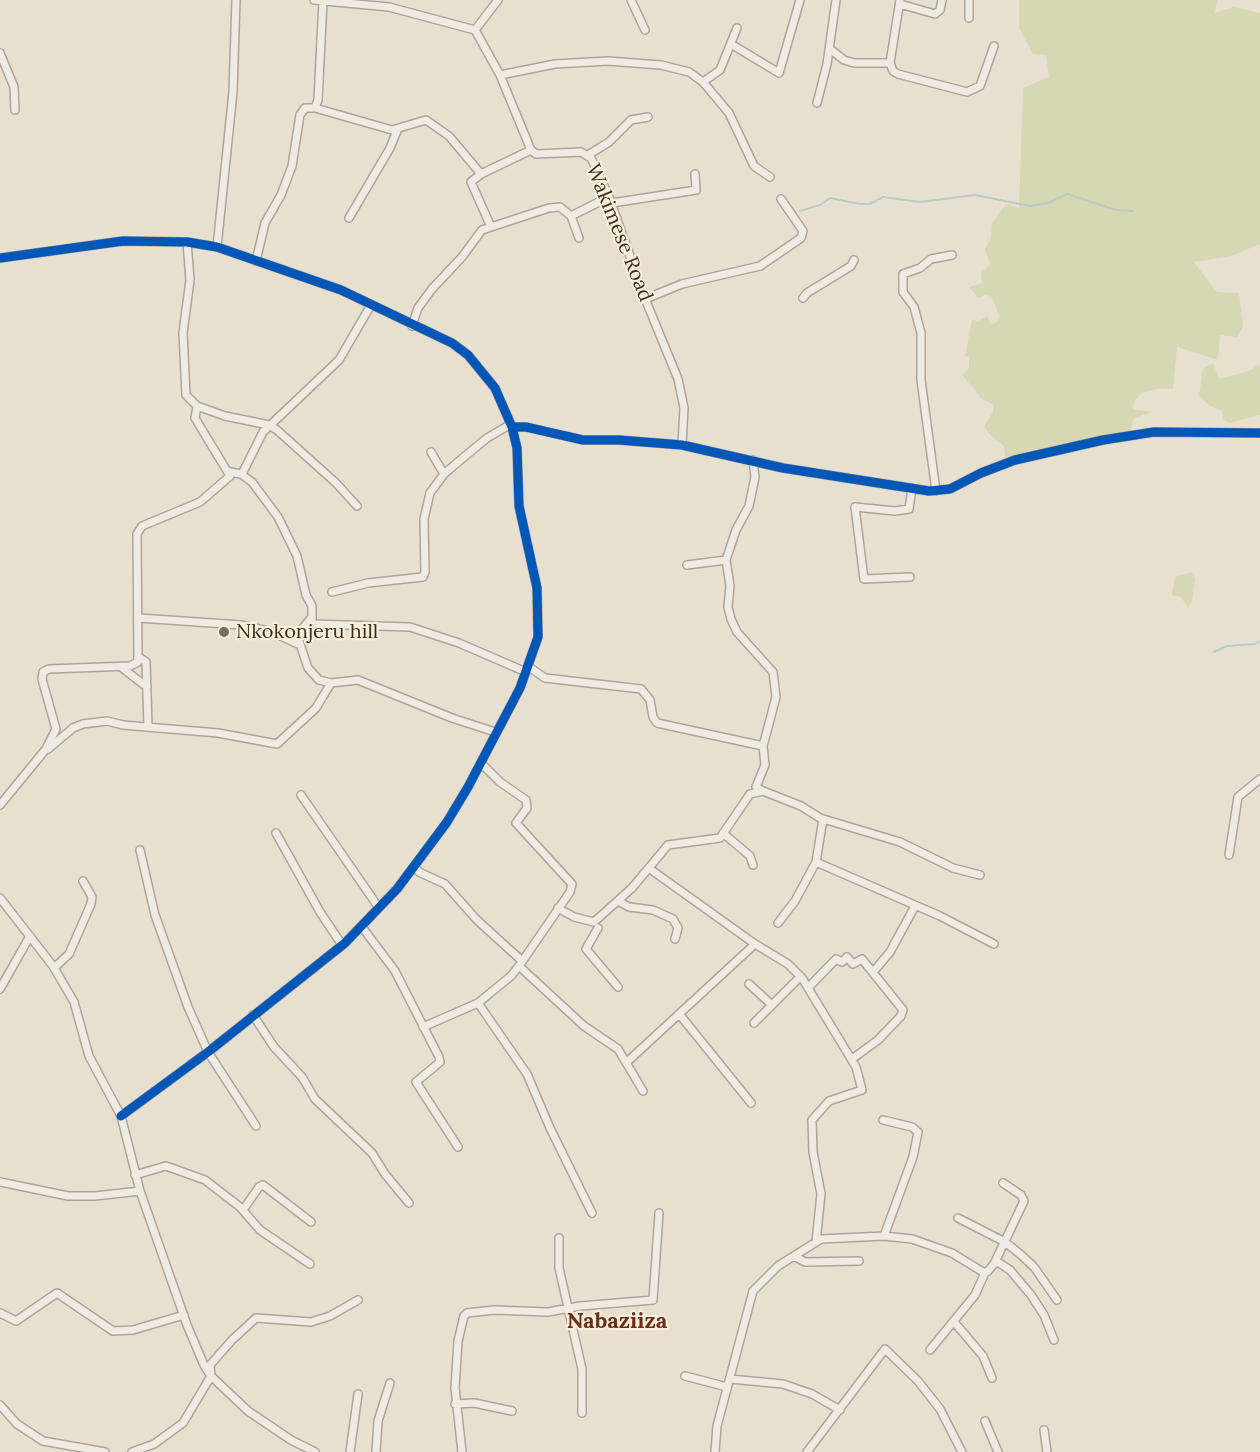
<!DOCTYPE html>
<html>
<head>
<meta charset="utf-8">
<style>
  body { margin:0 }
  canvas { display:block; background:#e7e0d1 }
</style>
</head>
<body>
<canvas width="1260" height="1452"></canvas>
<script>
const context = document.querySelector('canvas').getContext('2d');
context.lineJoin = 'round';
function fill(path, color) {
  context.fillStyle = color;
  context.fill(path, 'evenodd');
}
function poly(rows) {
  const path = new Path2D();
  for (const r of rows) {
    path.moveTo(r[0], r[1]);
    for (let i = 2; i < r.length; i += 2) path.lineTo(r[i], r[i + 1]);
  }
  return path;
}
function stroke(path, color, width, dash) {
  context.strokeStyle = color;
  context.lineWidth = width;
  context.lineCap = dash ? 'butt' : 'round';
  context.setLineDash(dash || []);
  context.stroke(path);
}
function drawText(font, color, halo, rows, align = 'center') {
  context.font = font + ' Lora,serif';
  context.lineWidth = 4.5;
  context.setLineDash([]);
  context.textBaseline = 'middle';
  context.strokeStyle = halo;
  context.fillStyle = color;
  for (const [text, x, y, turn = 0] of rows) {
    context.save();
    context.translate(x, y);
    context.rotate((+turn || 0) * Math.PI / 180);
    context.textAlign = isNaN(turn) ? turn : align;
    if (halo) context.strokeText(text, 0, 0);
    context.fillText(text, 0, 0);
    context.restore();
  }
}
const green = poly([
  [1019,0,1217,0,1215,13,1234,7,1260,13,1260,244,1231,256,1194,262,1217,292,1239,293,1243,326,1237,337,1220,335,1218,360,1177,347,1173,389,1156,389,1142,393,1134,401,1133,409,1151,412,1134,418,1130,431,1005,458,1004,446,990,435,984,426,993,412,994,405,982,399,962,375,969,368,969,357,965,356,972,320,978,321,987,316,991,325,997,322,999,315,992,297,986,295,978,298,969,287,982,283,981,273,990,264,985,249,991,238,992,223,1006,204,1019,208,1023,88,1049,77,1046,55,1033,54,1019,28],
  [1213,363,1219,379,1249,371,1260,364,1260,415,1230,423,1224,420,1221,410,1210,406,1199,396,1203,368],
  [1191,572,1195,579,1192,601,1188,608,1181,597,1172,595,1175,577]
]);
const stream = poly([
  [800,211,820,205,830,198,860,204,870,204,883,197,920,202,975,195,1030,206,1049,203,1067,194,1116,210,1133,211],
  [1214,652,1227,646,1255,644,1260,641]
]);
const minor = poly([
  [314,0,389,7,475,30,500,75,531,150,536,154,581,152,591,158,609,197,646,301,678,379,684,408,682,445],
  [631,0,645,30],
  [900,0,890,63,893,71,898,74,967,92,980,86,994,46],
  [323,1,318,100,315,108,392,130,426,120,449,136,481,174],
  [900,4,935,14,940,10,942,0],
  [969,18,969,0],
  [475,30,498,0],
  [731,44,779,73,800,0],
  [830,49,844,60,854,63,890,63],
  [0,53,14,87,15,110],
  [500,75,555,64,608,61,661,65,689,72,703,82,729,113,754,166,770,177],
  [703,82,720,70,737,28],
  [817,103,827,64,836,0],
  [588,155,609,142,631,120,648,117],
  [612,203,696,190,695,174],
  [571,216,609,197],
  [349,218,390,148,397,131],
  [491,227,549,208,560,207,571,216,579,238],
  [187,242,190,280,183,333,186,395,197,406,225,416,269,425,277,430,336,483,357,506],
  [217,247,233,92,236,0],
  [0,258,123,241,187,242,217,247,341,290,452,343,468,355,495,388,512,427,517,448,519,506,537,588,538,637,520,688,468,787,447,822,397,889,345,943,208,1052,121,1116],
  [256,261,265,223,281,195,292,166,300,115,305,108,315,108],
  [803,298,807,293,851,266,854,260],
  [645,299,682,284,760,266,801,238,803,231,781,199],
  [412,326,418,308,432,289,462,257,482,230,491,227,471,182,481,174,531,150],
  [512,427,526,427,583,440,619,440,682,445,783,468,929,491,950,489,981,473,1015,460,1103,440,1154,432,1260,433],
  [431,452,444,474],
  [230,472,241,474,252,482,278,517,297,556,306,595,312,606,312,624,410,627,459,643,526,672],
  [242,474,263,432,339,360,371,305],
  [936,491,921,380,921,333,914,307,903,292,903,274,920,268,931,259,952,255],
  [687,565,726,560],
  [910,577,864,579,855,507,895,511,909,509,912,488],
  [332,592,368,583,423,577,425,572,424,519,430,493,444,474,458,462,487,438,511,424],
  [312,617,297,635,308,668,319,680,331,683,358,680,452,718,495,732],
  [139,618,241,625,272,632,298,644],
  [140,658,146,662,148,726],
  [121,667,147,687],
  [529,667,545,678,641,689,650,700,653,717,657,723,763,746],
  [48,749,73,728,83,724,107,721,123,725,218,733,277,744,316,708,331,683],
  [481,763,500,782,526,800,527,808,516,823,572,884,570,892,519,966],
  [763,791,801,806,820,818,900,842,953,868,980,875],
  [301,795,379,908],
  [0,805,46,749,56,729,42,679,43,672,49,669,130,666,138,662,137,534,142,526,200,502,230,476,195,418,197,406],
  [276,833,320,912,342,945],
  [723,833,750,856,753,865],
  [140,850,155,915,188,1007,208,1052,256,1126],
  [1229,855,1238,797,1260,779],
  [816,862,940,916,994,944],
  [415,866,419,872,445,884,477,920,521,960],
  [650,869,755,944,788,964,802,978,856,1067,862,1090,829,1101,812,1120,813,1152,821,1194,816,1242],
  [0,898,53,966,74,1002,89,1056,121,1116,140,1191,187,1325,204,1365,211,1376,248,1411,291,1440,315,1452],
  [618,901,629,907,653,910,673,919,678,928,675,939],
  [558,908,574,917,594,922,632,888,668,845,720,838,750,794,763,791,756,787,765,765,763,746,776,697,773,672,737,632,731,619,728,607,730,586,726,560,736,530,749,506,755,477,753,460],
  [778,923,795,901,816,862,823,819],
  [362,927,395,971,439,1057,440,1062,416,1082,458,1147],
  [598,928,586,949,618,987],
  [54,968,69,954,91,904,92,897,83,881],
  [874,971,890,952,915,906],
  [749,984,772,1005],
  [808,988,836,959,842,962,847,957,853,964,862,959,903,1010,901,1016,878,1040,852,1059],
  [0,989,30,936],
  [478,1003,527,1074,550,1128,592,1213],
  [253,1015,274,1047,302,1077,315,1099,372,1153,385,1174,409,1203],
  [680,1015,751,1103],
  [754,1023,800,977],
  [423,1027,478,1003,511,976,519,966,584,1026,618,1049,643,1091],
  [627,1062,755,944],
  [883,1120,912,1127,918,1132,913,1157,884,1236],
  [135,1175,166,1166,205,1180,240,1207,260,1230,310,1264],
  [0,1182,68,1196,95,1196,140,1191],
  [243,1210,259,1187,263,1185,311,1222],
  [958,1218,1005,1242,1020,1254,1034,1267,1057,1300],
  [559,1238,559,1268,582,1369,582,1413],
  [794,1256,805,1262,859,1261],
  [996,1261,1010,1270,1031,1295,1044,1315,1054,1340],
  [983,1272,987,1272,994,1264,1024,1201,1021,1195,1003,1183],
  [0,1313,16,1321,57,1293,113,1331,133,1330,184,1315],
  [955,1323,983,1356,992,1378],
  [685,1376,727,1387],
  [730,1379,783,1384,812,1394,840,1410],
  [455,1404,474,1403,512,1411],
  [0,1405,17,1424,43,1441,105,1452],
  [985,1421,998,1452],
  [1044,1430,1047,1452],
  [132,1452,154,1444,183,1423,211,1376,210,1365,232,1340,256,1318,311,1322,330,1316,358,1300],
  [350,1452,358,1394],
  [376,1452,378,1421,390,1383],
  [462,1452,455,1388,458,1341,464,1316,467,1313,494,1310,548,1312,580,1306,653,1300,659,1213],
  [715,1452,717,1426,753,1291,778,1266,821,1239,884,1236,912,1239,952,1253,983,1272,984,1275,975,1295,930,1350],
  [807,1452,885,1349,918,1381,940,1409,962,1452]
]);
const cycleway = poly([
  [0,258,123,241,187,242,217,247,341,290,452,343,468,355,495,388,512,427,517,448,519,506,537,588,538,637,520,688,468,787,447,822,397,889,345,943,208,1052,121,1116],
  [512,427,526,427,583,440,619,440,682,445,783,468,929,491,950,489,981,473,1015,460,1103,440,1154,432,1260,433]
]);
const markers = [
  [224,632,6,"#786c5e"]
];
const streetNames = [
  ["Wakimese Road",619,233,68]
];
const poiNames = [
  ["Nkokonjeru hill",236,632]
];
const quarterNames = [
  ["Nabaziiza",617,1322]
];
fill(green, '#d6d7b3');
stroke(stream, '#bcccc2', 2);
stroke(minor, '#ada599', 10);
stroke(minor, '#efebe3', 7);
stroke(cycleway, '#0057b8', 9);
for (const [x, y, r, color] of markers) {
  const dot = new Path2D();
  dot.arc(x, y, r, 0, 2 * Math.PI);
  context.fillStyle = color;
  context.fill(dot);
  stroke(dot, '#f7eed8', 2);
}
drawText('20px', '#3d2e20', '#f7eed8', streetNames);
drawText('20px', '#3d2e20', '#f7eed8', poiNames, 'left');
drawText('bold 22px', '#6b2e1e', '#f7eed8', quarterNames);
</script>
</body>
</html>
